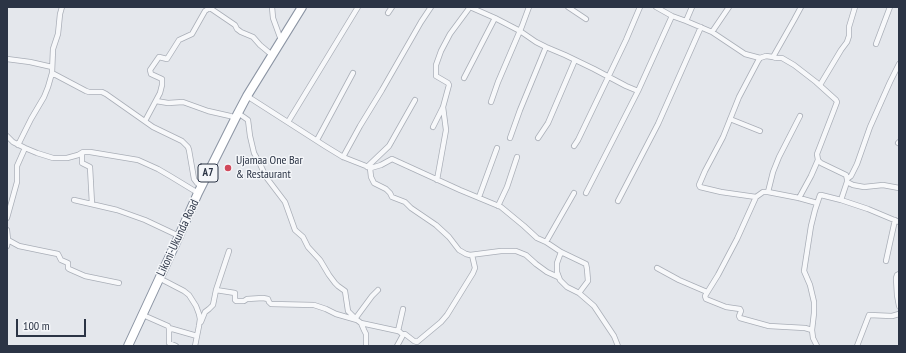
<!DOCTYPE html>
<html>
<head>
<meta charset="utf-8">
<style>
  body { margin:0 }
  #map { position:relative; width:906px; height:353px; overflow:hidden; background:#e4e7ec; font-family:"PT Sans Narrow",sans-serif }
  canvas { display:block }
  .frame { position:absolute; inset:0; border:8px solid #2b3445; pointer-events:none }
  .scale { position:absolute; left:16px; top:319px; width:70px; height:18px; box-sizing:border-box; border:2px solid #2b3445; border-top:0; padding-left:5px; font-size:12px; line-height:14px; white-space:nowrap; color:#2b3445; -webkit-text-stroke:3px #f4f6f9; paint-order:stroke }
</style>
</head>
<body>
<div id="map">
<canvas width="906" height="353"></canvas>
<div class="frame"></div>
<div class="scale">100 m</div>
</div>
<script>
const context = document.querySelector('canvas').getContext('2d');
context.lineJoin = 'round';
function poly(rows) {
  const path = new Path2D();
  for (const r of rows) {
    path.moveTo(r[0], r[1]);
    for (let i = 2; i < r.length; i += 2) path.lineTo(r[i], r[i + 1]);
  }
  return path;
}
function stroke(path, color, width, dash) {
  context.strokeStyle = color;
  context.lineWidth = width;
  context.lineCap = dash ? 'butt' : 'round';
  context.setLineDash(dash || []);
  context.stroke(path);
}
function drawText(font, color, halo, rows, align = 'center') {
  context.font = font + ' "PT Sans Narrow",sans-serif';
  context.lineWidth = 3;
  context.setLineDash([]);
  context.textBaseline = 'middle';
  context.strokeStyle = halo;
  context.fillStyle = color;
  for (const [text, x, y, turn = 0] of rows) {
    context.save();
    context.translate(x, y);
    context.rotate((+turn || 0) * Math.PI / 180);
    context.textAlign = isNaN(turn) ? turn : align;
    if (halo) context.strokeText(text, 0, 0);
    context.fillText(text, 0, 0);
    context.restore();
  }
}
const street = poly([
  [272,7,273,18,281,40],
  [470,7,495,18,520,31,536,42,546,47,565,55,594,69,626,86,638,91],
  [568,7,586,19],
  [656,7,672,16,686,21,712,32,745,54,760,58,766,56,773,57,776,58,782,58,794,65,816,82,836,100,837,102,834,110,817,154,818,160,821,163,846,175,847,179,847,182,853,185,864,187,883,185,899,188],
  [210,8,235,25,237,29,241,32,253,37,260,45,272,55],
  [388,13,392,7],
  [686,21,692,7],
  [712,32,729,7],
  [876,44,890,7],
  [773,57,794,20,801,7],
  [7,59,30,62,52,67],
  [52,73,86,91,89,92,102,92,106,94,153,127,182,141,188,147,189,150,194,179,197,183,202,187],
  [464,78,495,18],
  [820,85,841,50,847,42,849,36,849,27,855,7],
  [247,96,325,146,343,157,371,168,381,165,392,159,460,190,501,207,524,226,537,238,546,242,561,252,586,264,587,269,588,281,579,293],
  [156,101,168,103,183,102,208,111,230,116,236,118],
  [491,102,498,82,522,26,529,7],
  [238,113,248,120,250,136,254,153,260,164,266,177,285,202,295,230,303,237,308,247,320,260,329,275,335,283,338,286,345,291,348,311,357,320],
  [730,119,760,131],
  [145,121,160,93,162,85,162,79,151,74,150,70,159,57,167,59,179,40,192,34,205,11,211,7],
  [288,122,358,7],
  [433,127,443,107,449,85,448,83,436,76,436,65,441,51,450,34,470,7],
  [7,136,13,142,25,148,37,153,53,158,67,158,78,155,83,152,90,152,138,160,158,169,170,176,198,193],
  [510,138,520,110,546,47],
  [538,138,548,123,575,60],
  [317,140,353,73],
  [898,143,899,142],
  [18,145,31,119,44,97,48,87,52,73,53,49,58,34,60,14,62,7],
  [574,146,578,140,626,40,640,7],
  [82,153,82,163,90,167,92,204],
  [343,157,360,126,382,90,421,22,431,7],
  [367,167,389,146,415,100],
  [370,168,371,177,374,183,386,189,390,193,392,197,405,202,411,208,436,225,449,237,459,250,466,254,470,255,501,251,516,251,526,255,536,264,547,272,558,277],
  [847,179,851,176,857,164,870,127,890,82,899,64],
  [437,180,446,130,443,107],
  [768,192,773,172,779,157,800,116],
  [586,193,638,91,672,16],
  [479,197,497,148],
  [756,197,721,192,700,187,699,185,705,171,723,137,739,97,758,61,760,58],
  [799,198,811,176,818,160],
  [74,200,117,210,145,220,179,236],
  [841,200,868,209,899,222],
  [618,201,658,124,701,27],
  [498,206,507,187,517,157],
  [7,218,17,182,17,166,25,148],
  [7,230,8,240,7,246],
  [8,240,19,246,48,252,58,254,61,260,68,263,68,268,69,269,85,276,119,283],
  [546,242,574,193],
  [561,252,557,263,557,272,560,280,567,287,579,293,594,306,614,336,618,346],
  [886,261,895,220],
  [657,268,679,280,707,292],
  [899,274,897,275,896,278,897,295,899,306],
  [159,278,184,291,189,295,196,306,199,314,200,319,199,326,195,346],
  [216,290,235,293,235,300,236,301,244,301,247,299,263,298,268,299,269,302,271,304,314,305,326,309,336,314,357,320,361,323,398,331,403,309],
  [143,315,168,326,169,328,197,336],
  [355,319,372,296,378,290],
  [201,322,205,312,209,309,213,305,216,290,229,251],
  [361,323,364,330,366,334,366,346],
  [169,328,169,343,176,346],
  [812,330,805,328,769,326,740,318,739,316,741,311,740,309,726,307,706,299,705,296,718,275,737,239,756,197,763,192,768,192,799,198,817,203],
  [398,331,400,332,403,335,405,334,414,341,417,342,441,322,447,315,473,273,475,268,472,255],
  [397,346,403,335],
  [817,346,813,338,812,330,814,313,814,302,810,285,804,271,811,226,815,210,820,195,821,195,841,200,847,182],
  [857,346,869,315,892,316,899,314]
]);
const highway = poly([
  [128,346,179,236,198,193,238,113,247,96,302,7]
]);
const markers = [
  [228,168,4,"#d1495b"]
];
const shields = [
  [208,173,20]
];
const shieldNames = [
  ["A7",208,173]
];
const poiNames = [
  ["Ujamaa One Bar",236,161],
  ["& Restaurant",236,175]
];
const streetNames = [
  ["Likoni-Ukunda Road",178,238,-65]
];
stroke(street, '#a9aeb7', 6);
stroke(highway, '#8b94a3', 10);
stroke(street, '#f7f8fa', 4.5);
stroke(highway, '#fff', 8);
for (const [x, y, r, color] of markers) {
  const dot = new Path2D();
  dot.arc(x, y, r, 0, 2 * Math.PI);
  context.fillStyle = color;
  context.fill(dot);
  stroke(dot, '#f4f6f9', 1.5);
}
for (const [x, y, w] of shields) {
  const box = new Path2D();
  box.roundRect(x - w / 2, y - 9, w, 18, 3);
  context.fillStyle = '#f4f6f9';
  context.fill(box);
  stroke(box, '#2b3445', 1);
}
drawText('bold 11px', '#2b3445', null, shieldNames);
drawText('12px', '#2b3445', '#f4f6f9', poiNames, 'left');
drawText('12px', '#2b3445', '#f4f6f9', streetNames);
</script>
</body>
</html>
